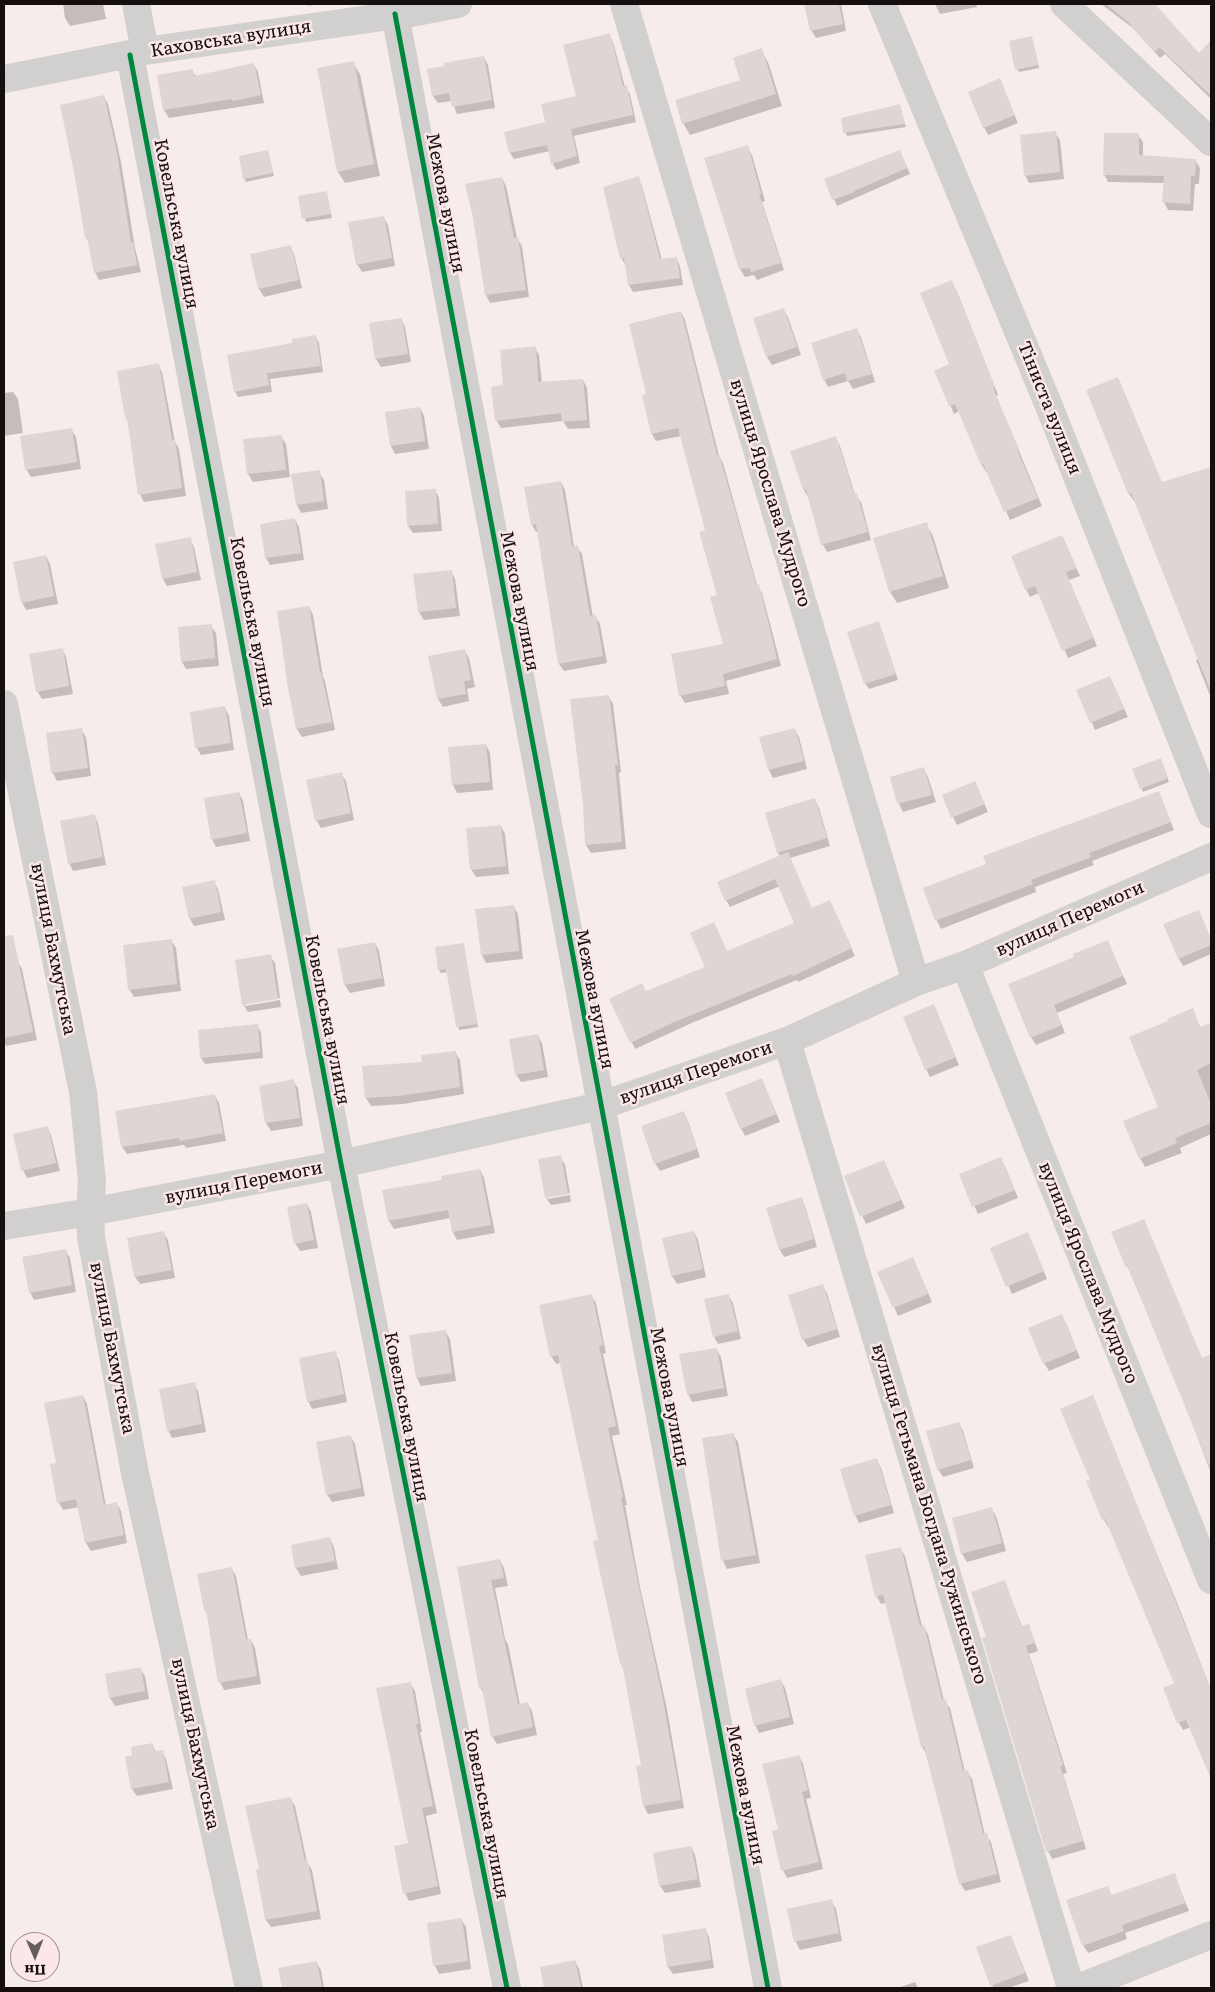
<!DOCTYPE html>
<html>
<head>
<meta charset="utf-8">
<style>
  body { margin:0 }
  #map { position:relative; width:1215px; height:1992px; overflow:hidden; background:#f7ecec; font-family:Literata,serif }
  canvas { display:block }
  .frame { position:absolute; inset:0; border:5px solid #160f10; pointer-events:none }
  .north { position:absolute; left:10px; top:1932px; width:50px; height:50px; box-sizing:border-box; background:#fce7e8; border:1px solid #a09192; border-radius:50%; rotate:179deg; font-size:14px; font-weight:700; line-height:20px; text-align:center; color:#160f10 }
  .north::after { content:''; display:block; margin:auto; width:18px; height:22px; background:#655c5d; clip-path:polygon(50% 0,100% 100%,50% 72%,0 100%) }
</style>
</head>
<body>
<div id="map">
<canvas width="1215" height="1992"></canvas>
<div class="frame"></div>
<div class="north">Пн</div>
</div>
<script>
const context = document.querySelector('canvas').getContext('2d');
context.lineJoin = 'round';
function fill(path, color) {
  context.fillStyle = color;
  context.fill(path, 'evenodd');
}
function poly(rows) {
  const path = new Path2D();
  for (const r of rows) {
    path.moveTo(r[0], r[1]);
    for (let i = 2; i < r.length; i += 2) path.lineTo(r[i], r[i + 1]);
  }
  return path;
}
function stroke(path, color, width, dash) {
  context.strokeStyle = color;
  context.lineWidth = width;
  context.lineCap = dash ? 'butt' : 'round';
  context.setLineDash(dash || []);
  context.stroke(path);
}
function drawText(font, color, halo, rows, align = 'center') {
  context.font = font + ' Literata,serif';
  context.lineWidth = 5;
  context.setLineDash([]);
  context.textBaseline = 'middle';
  context.strokeStyle = halo;
  context.fillStyle = color;
  for (const [text, x, y, turn = 0] of rows) {
    context.save();
    context.translate(x, y);
    context.rotate((+turn || 0) * Math.PI / 180);
    context.textAlign = isNaN(turn) ? turn : align;
    if (halo) context.strokeText(text, 0, 0);
    context.fillText(text, 0, 0);
    context.restore();
  }
}
const shadow = poly([
  [63,4,103,4,106,19,70,26,65,18],
  [307,4,319,4,308,6],
  [806,4,841,4,846,31,816,38,811,30],
  [935,4,976,4,977,7,940,14],
  [1101,4,1145,4,1159,15,1199,55,1211,42,1211,99,1165,54,1160,58,1133,28],
  [609,35,613,42,625,87,626,87,630,94,636,122,574,136,580,163,556,170,553,164,550,151,514,159,510,153,578,97],
  [1033,41,1039,68,1019,72,1017,69],
  [761,50,768,62,782,106,690,135,683,123,742,81],
  [484,58,488,65,495,108,457,114,452,101,438,103,433,96],
  [353,63,360,74,380,176,345,183,338,172],
  [254,65,258,72,264,103,169,118,164,110,159,76,192,71,196,76],
  [1003,88,1018,123,988,135,984,127],
  [104,97,108,104,121,162,135,248,141,272,99,280,95,272,89,243,86,237],
  [899,105,906,127,847,136,845,132],
  [1055,133,1060,140,1064,179,1029,183,1025,175],
  [1138,135,1143,142,1143,157,1195,160,1200,168,1199,184,1195,184,1193,211,1168,210,1164,202,1165,183,1108,182,1104,174],
  [747,147,752,155,765,201,762,202,784,270,757,280,754,275,745,277,740,269],
  [268,151,274,176,246,182,244,178],
  [903,158,910,174,837,206,826,180],
  [502,178,506,186,517,238,522,246,529,297,490,303,486,295,474,217],
  [638,178,642,186,662,260,676,258,680,266,683,285,633,292,629,285,627,268,622,259,605,187],
  [326,193,332,218,306,222,300,197],
  [383,217,388,225,395,266,362,272,357,264],
  [290,246,294,254,302,288,264,297,259,289,252,255],
  [956,289,998,395,996,396,1042,506,1010,520,988,472,986,472,982,465,959,411,954,414,936,372,951,365],
  [783,309,788,317,801,355,772,365,767,357,755,319],
  [681,312,685,320,719,456,723,463,757,585,762,593,781,666,726,681,729,694,685,703,680,695,725,644,719,596,706,531,681,436,656,441,652,434,648,395],
  [401,319,405,327,411,362,381,367,376,359,370,324],
  [856,329,861,337,875,382,853,389,848,381,828,387,824,379],
  [316,337,319,343,323,372,270,379,272,392,238,397,235,391,294,344],
  [535,348,539,355,542,383,583,380,587,388,590,428,568,429,563,421,501,428,496,420,505,387],
  [158,365,162,372,175,442,179,449,186,496,144,502,140,494,129,422,126,418],
  [1118,378,1162,484,1211,468,1211,579,1205,582,1211,597,1211,698,1196,660,1198,659,1170,589,1171,589,1135,501,1134,501,1129,494,1088,390],
  [13,392,18,399,23,433,4,436,4,393],
  [420,408,424,416,429,449,395,454,391,446,386,413],
  [71,429,76,437,81,469,31,477,26,469],
  [281,437,286,444,290,477,253,482,248,474,245,441],
  [835,438,840,446,855,495,861,502,871,540,827,552,823,545,808,497,804,490],
  [319,472,324,480,328,509,301,513,297,505,293,475],
  [561,482,565,490,574,547,577,547,582,554,593,617,595,616,600,624,607,663,564,671,559,664,538,532,536,532,532,525],
  [435,490,439,498,442,531,413,533,408,526],
  [295,520,299,527,304,560,270,565,266,558],
  [926,524,933,536,949,588,897,603,890,592],
  [1062,536,1080,576,1069,580,1097,646,1068,658,1039,593,1030,597,1026,589],
  [190,539,194,547,201,580,167,586,163,579],
  [46,556,50,564,58,604,26,610,22,602],
  [451,571,455,579,460,616,424,620,419,612,415,575],
  [309,607,313,615,323,677,325,681,335,730,302,737,297,729,289,688],
  [211,626,216,633,219,666,186,669,182,662],
  [881,629,898,680,869,689,865,683],
  [62,649,66,657,73,694,42,699,37,691],
  [464,650,469,658,475,687,467,689,469,701,443,707,438,699,430,657],
  [1110,677,1128,717,1095,730,1078,691],
  [608,696,613,704,621,772,619,773,626,849,591,853,586,845],
  [225,708,229,716,234,750,201,755,197,748],
  [81,729,86,737,91,776,57,781,53,773,47,734],
  [794,729,799,737,807,769,773,778,769,770,761,738],
  [486,745,490,753,493,790,457,793,453,785,450,749],
  [1162,763,1169,782,1143,792,1134,769],
  [924,769,928,777,936,802,903,812,899,804,891,778],
  [341,774,346,781,354,820,321,828,316,820],
  [975,783,988,812,957,825,953,817],
  [239,793,243,801,250,841,216,847,212,839],
  [815,800,819,808,830,846,790,858,812,910,833,908,855,956,798,982,797,980,694,1022,635,1049,611,999,646,992,706,968,728,953,796,924,780,886,730,907,726,900,780,856,778,853],
  [1162,800,1174,830,1092,861,1094,865,1035,887,1036,892,941,929,937,921,924,888],
  [94,815,98,823,106,865,73,871,69,863],
  [501,826,505,834,509,874,476,877,471,869],
  [214,882,218,889,225,920,194,926,190,919],
  [513,906,518,914,523,959,486,963,482,955],
  [1198,911,1211,939,1211,954,1183,966,1179,959],
  [171,940,176,948,181,991,134,997,129,989],
  [1107,941,1127,984,1057,1013,1065,1033,1036,1045,1031,1037,1076,957],
  [375,943,379,951,385,986,350,993,345,985,339,950],
  [463,944,478,1027,459,1030,448,972,441,973,439,970,436,948],
  [270,956,275,963,280,998,245,1003,245,1006,280,1000,281,1007,248,1012,243,1004],
  [18,962,22,969,37,1040,6,1046,4,1042,4,965],
  [934,1006,959,1065,930,1077,926,1069],
  [1192,1010,1201,1028,1211,1024,1211,1134,1180,1148,1182,1153,1145,1167,1140,1158,1160,1107,1169,1022],
  [257,1026,261,1032,263,1058,205,1064,201,1058],
  [538,1036,542,1043,548,1077,521,1082,516,1074],
  [455,1052,460,1060,464,1094,403,1104,371,1106,366,1098,364,1067,423,1063],
  [762,1080,780,1122,745,1136,741,1128],
  [293,1081,298,1088,303,1126,271,1131,266,1123,261,1087],
  [215,1096,219,1103,226,1141,186,1148,184,1145,127,1154,122,1147],
  [684,1113,688,1121,700,1157,660,1171,655,1163],
  [47,1127,51,1135,60,1171,27,1178,23,1170],
  [560,1157,565,1165,570,1193,547,1196,547,1199,570,1195,571,1202,551,1205,546,1198],
  [884,1161,905,1208,866,1224,845,1177],
  [1005,1166,1018,1198,978,1214,960,1175],
  [480,1170,484,1178,495,1233,457,1240,453,1232,450,1218,394,1229,389,1221,384,1191,443,1181],
  [801,1198,805,1206,817,1247,784,1257,780,1250],
  [307,1204,311,1212,318,1248,300,1251,295,1243],
  [163,1232,168,1240,175,1278,140,1284,135,1277,128,1239],
  [694,1232,698,1240,706,1277,677,1284,672,1276,664,1239],
  [1113,1233,1202,1359,1209,1356,1211,1360,1211,1473,1172,1370],
  [1032,1242,1047,1279,1012,1294,992,1248],
  [65,1250,70,1258,76,1292,34,1300,30,1292],
  [913,1258,932,1302,898,1316,879,1272],
  [822,1286,827,1293,840,1337,808,1347,803,1339],
  [591,1295,596,1303,606,1353,603,1354,620,1434,612,1436,627,1505,625,1505,640,1587,667,1709,684,1808,648,1814,644,1806,638,1767,643,1766,624,1669,621,1664,600,1540,561,1363,556,1364,551,1356],
  [728,1295,733,1303,741,1339,718,1344,714,1337],
  [1066,1323,1080,1358,1049,1371,1044,1363],
  [445,1331,450,1339,456,1381,421,1386,417,1378,411,1336],
  [716,1349,721,1357,728,1396,692,1402,688,1394],
  [335,1353,339,1360,347,1402,312,1409,308,1401],
  [194,1384,198,1391,206,1432,172,1438,168,1430],
  [83,1396,87,1404,106,1506,117,1504,121,1511,127,1543,91,1551,86,1543,79,1507,63,1510,59,1503,58,1464],
  [1092,1397,1178,1605,1211,1690,1211,1777,1191,1727,1183,1730,1179,1723,1164,1688,1176,1684,1109,1527,1108,1527,1104,1520,1088,1482,1091,1480],
  [959,1423,963,1431,974,1468,943,1477,938,1469],
  [733,1434,738,1442,760,1563,727,1569,723,1561,703,1439],
  [351,1437,355,1444,365,1496,332,1502,327,1494],
  [877,1460,881,1468,894,1513,859,1523,855,1515],
  [992,1509,996,1516,1006,1551,967,1562,962,1554,953,1519],
  [330,1539,334,1547,338,1569,301,1576,296,1568,293,1546],
  [900,1548,905,1556,922,1626,923,1626,928,1634,944,1701,950,1708,965,1772,967,1771,972,1779,985,1835,991,1842,1001,1882,965,1891,960,1883,926,1754,922,1746,886,1603,881,1604,877,1597],
  [500,1560,504,1568,508,1586,495,1588,505,1639,508,1644,520,1705,528,1704,532,1711,537,1735,497,1744,492,1736,484,1694,480,1687,458,1568],
  [232,1569,236,1576,248,1640,251,1640,255,1648,261,1684,224,1690,220,1682,208,1615,205,1610],
  [1005,1582,1022,1627,1029,1626,1038,1651,1029,1654,1067,1773,1063,1774,1086,1849,1052,1859,1048,1851],
  [140,1669,145,1676,149,1699,115,1706,110,1698,106,1675],
  [781,1681,785,1688,794,1724,759,1733,755,1725],
  [410,1683,415,1691,422,1732,420,1732,437,1813,426,1816,441,1894,409,1901,405,1893,409,1844],
  [152,1744,156,1752,162,1751,166,1759,173,1789,137,1796,132,1789],
  [799,1756,803,1764,811,1798,806,1799,823,1869,787,1878,783,1870,780,1830],
  [290,1798,295,1806,307,1862,312,1870,321,1919,271,1927,266,1920,261,1870],
  [691,1847,695,1855,701,1887,665,1893,660,1886],
  [1174,1874,1189,1911,1125,1933,1127,1939,1088,1953,1083,1945,1107,1887,1112,1896],
  [831,1901,836,1909,842,1941,800,1950,796,1942,789,1910],
  [461,1919,466,1927,471,1969,439,1974,435,1966,428,1924],
  [705,1929,709,1937,714,1968,673,1974,668,1967],
  [1011,1936,1029,1981,1008,1988,994,1988,992,1985],
  [575,1961,579,1969,583,1988,546,1988,541,1968],
  [316,1962,321,1970,324,1988,283,1988,280,1969],
  [915,1982,918,1988,898,1988]
]);
const building = poly([
  [804,4,839,4,843,24,810,31],
  [1106,4,1155,4,1199,53,1211,40,1211,96,1159,47,1155,52,1127,21],
  [610,33,623,86,627,85,633,115,571,129,577,156,551,164,547,145,509,153,504,132,545,122,541,104,576,96,563,45],
  [1032,36,1038,65,1015,70,1009,41],
  [762,48,776,94,682,124,675,100,740,80,733,58],
  [484,56,492,100,452,107,449,93,432,96,427,69,445,66,444,63],
  [354,61,374,164,337,172,317,68],
  [254,63,261,95,233,101,232,99,163,110,157,75,193,69,194,76],
  [1000,78,1015,115,983,128,968,92],
  [104,95,117,153,131,243,133,242,137,265,94,273,87,237,85,238,74,172,60,105],
  [900,104,905,124,843,133,841,118],
  [1056,131,1060,172,1024,176,1020,135],
  [1104,133,1139,133,1139,155,1196,159,1195,176,1191,176,1190,204,1162,202,1164,176,1103,175],
  [748,145,761,194,759,194,781,263,751,272,750,268,739,269,704,158],
  [268,150,273,173,243,179,239,156],
  [900,150,907,168,854,191,855,192,832,200,824,179],
  [639,176,660,259,677,257,680,278,628,285,624,258,620,259,603,187],
  [502,177,514,238,518,237,526,290,485,295,473,218,465,184],
  [327,191,331,214,302,219,298,196],
  [384,216,392,258,356,265,348,222],
  [291,245,299,280,258,289,250,254],
  [952,280,995,387,993,388,1019,449,1017,450,1038,498,1004,512,983,464,981,465,955,404,949,406,934,371,949,364,920,293],
  [784,308,797,347,766,357,753,318],
  [681,311,717,455,719,454,756,584,759,584,777,659,723,674,725,686,679,696,671,654,723,644,710,597,717,595,699,532,705,530,678,428,651,434,642,395,646,394,629,324],
  [402,318,408,354,375,359,369,323],
  [857,328,872,374,847,381,845,373,823,380,811,343],
  [316,335,321,366,267,373,269,385,234,392,227,355,292,343,292,339],
  [536,346,538,382,583,379,587,420,562,422,561,413,495,421,491,387,503,385,500,350],
  [159,363,172,440,175,440,182,488,138,495,127,418,125,418,117,371],
  [1118,377,1162,482,1211,467,1211,692,1131,493,1128,494,1086,390],
  [420,407,425,441,390,446,385,412],
  [72,428,77,462,25,470,20,436],
  [282,435,286,470,247,474,243,439],
  [836,436,854,494,857,493,868,532,821,545,806,489,803,490,790,451],
  [320,470,324,501,296,505,291,474],
  [561,481,572,546,578,545,590,616,596,615,603,656,558,664,536,524,531,525,524,487],
  [436,489,438,524,407,526,405,491],
  [295,518,301,553,265,558,260,524],
  [927,522,943,576,889,592,873,538],
  [1062,535,1077,568,1066,572,1093,638,1062,651,1035,586,1025,590,1011,556],
  [191,537,197,572,162,579,155,544],
  [46,555,54,596,21,603,13,562],
  [452,570,456,608,418,612,413,574],
  [309,606,320,672,321,672,332,722,296,729,288,688,277,611],
  [879,621,896,674,864,684,847,632],
  [212,624,215,658,181,662,178,627],
  [63,648,69,686,36,692,29,654],
  [465,649,471,680,464,681,466,694,437,699,428,656],
  [1110,676,1124,709,1090,723,1076,690],
  [609,695,618,765,615,765,622,842,585,845,583,805,570,699],
  [225,706,231,743,195,748,190,712],
  [82,728,88,768,51,773,46,733],
  [795,728,804,761,768,770,759,737],
  [486,744,490,782,452,785,448,747],
  [1161,758,1168,778,1140,789,1132,769],
  [924,767,932,795,897,804,890,777],
  [342,772,351,813,315,821,306,780],
  [975,781,985,804,951,818,942,795],
  [1159,791,1171,822,1089,853,1091,857,1031,880,1033,884,935,921,923,888,986,864,983,856],
  [239,792,247,833,211,840,204,798],
  [815,798,827,838,777,853,765,813],
  [95,814,103,857,68,864,60,821],
  [501,825,506,866,470,870,466,828],
  [788,852,812,908,830,900,852,948,793,976,792,974,672,1023,630,1043,609,999,642,983,646,991,705,967,690,933,714,922,727,951,794,923,775,879,725,901,717,882],
  [215,880,221,912,189,919,182,887],
  [514,905,519,951,481,955,475,909],
  [1199,910,1211,939,1211,945,1178,959,1163,924],
  [13,935,33,1032,4,1038,4,936],
  [172,939,177,984,128,990,123,945],
  [1108,940,1123,976,1054,1005,1062,1025,1030,1038,1008,984,1074,957,1073,954],
  [375,942,382,978,344,985,337,949],
  [464,943,477,1024,456,1027,446,969,438,970,435,947],
  [271,954,278,999,242,1005,235,960],
  [934,1004,956,1057,925,1070,903,1017],
  [1193,1008,1200,1027,1211,1023,1211,1063,1197,1070,1211,1104,1211,1123,1175,1138,1177,1143,1139,1159,1123,1121,1158,1107,1129,1037,1168,1021,1167,1019],
  [258,1024,260,1052,200,1058,198,1030],
  [538,1034,544,1070,515,1075,509,1039],
  [456,1051,460,1087,398,1096,365,1098,362,1066,422,1062,421,1055],
  [762,1078,776,1114,740,1129,725,1093],
  [294,1079,300,1118,265,1123,259,1086],
  [215,1094,223,1133,180,1141,179,1138,121,1147,115,1111],
  [684,1111,697,1149,654,1164,641,1126],
  [48,1126,56,1163,21,1171,13,1134],
  [561,1155,568,1194,545,1198,538,1159],
  [1001,1157,1015,1190,972,1207,959,1174],
  [884,1160,901,1200,860,1217,844,1176],
  [480,1169,491,1225,452,1232,448,1210,388,1221,382,1190,442,1180,441,1176],
  [802,1197,814,1239,779,1250,766,1208],
  [307,1203,314,1240,294,1244,287,1207],
  [1144,1219,1202,1358,1211,1354,1211,1470,1128,1267,1126,1268,1111,1232],
  [164,1231,172,1270,134,1277,127,1238],
  [694,1231,703,1269,671,1276,662,1238],
  [1028,1232,1044,1271,1006,1287,990,1248],
  [66,1249,72,1285,29,1293,22,1257],
  [913,1257,928,1294,893,1308,877,1272],
  [823,1284,837,1329,802,1340,788,1295],
  [592,1294,603,1345,599,1346,616,1426,608,1428,623,1497,621,1497,637,1578,663,1700,681,1800,643,1806,636,1766,641,1765,622,1664,620,1664,593,1541,598,1540,558,1355,550,1357,539,1305],
  [729,1294,738,1331,713,1337,704,1299],
  [1062,1314,1077,1350,1043,1364,1028,1328],
  [446,1330,452,1373,416,1378,409,1335],
  [717,1348,724,1388,687,1395,679,1354],
  [336,1351,344,1394,307,1402,299,1358],
  [195,1382,202,1424,167,1431,159,1389],
  [83,1395,104,1505,117,1502,124,1535,85,1543,76,1499,57,1503,50,1464,56,1463,44,1403],
  [1093,1395,1211,1690,1211,1779,1186,1720,1177,1723,1163,1688,1174,1683,1105,1519,1102,1520,1086,1481,1090,1480,1060,1409],
  [959,1422,971,1460,937,1470,926,1431],
  [734,1433,756,1555,721,1561,702,1438],
  [351,1435,361,1488,326,1495,316,1442],
  [877,1458,891,1505,854,1516,840,1469],
  [992,1507,1002,1543,961,1554,952,1518],
  [330,1537,335,1561,295,1568,291,1545],
  [901,1547,920,1626,924,1625,942,1700,946,1699,963,1771,968,1770,983,1834,987,1833,997,1874,959,1884,924,1746,921,1747,883,1595,875,1597,865,1555],
  [500,1559,504,1578,491,1580,518,1704,528,1702,533,1727,491,1737,482,1687,479,1688,457,1567],
  [232,1567,246,1639,251,1639,257,1676,218,1683,206,1610,204,1610,197,1574],
  [1005,1580,1021,1626,1029,1624,1035,1643,1026,1646,1063,1765,1060,1766,1083,1841,1046,1852,982,1638,986,1637,971,1592],
  [141,1667,145,1691,109,1698,105,1674],
  [781,1679,790,1717,754,1726,745,1689],
  [411,1682,419,1724,416,1724,433,1806,422,1808,438,1886,403,1894,394,1846,408,1843,376,1688],
  [153,1743,154,1751,163,1750,169,1782,131,1789,125,1757,132,1755,131,1747],
  [799,1755,808,1790,802,1792,819,1862,781,1871,772,1831,778,1829,762,1764],
  [291,1797,305,1861,308,1861,317,1911,265,1920,256,1869,259,1869,245,1806],
  [691,1846,698,1879,659,1886,653,1853],
  [1175,1873,1185,1903,1122,1925,1124,1931,1082,1946,1066,1900,1108,1886,1111,1895],
  [832,1899,839,1933,794,1942,787,1909],
  [462,1918,468,1961,433,1966,427,1923],
  [706,1928,711,1960,667,1967,662,1935],
  [1011,1935,1025,1973,990,1986,976,1947],
  [575,1960,581,1988,544,1988,540,1967],
  [317,1961,322,1988,282,1988,278,1968]
]);
const street = poly([
  [136,4,145,51],
  [624,4,916,982],
  [1064,4,1211,142],
  [395,14,768,1988],
  [130,55,341,1164,507,1988],
  [4,79,145,51,411,13,458,4],
  [4,704,83,1092,92,1181,90,1212,91,1237,135,1473,249,1988],
  [965,965,1211,1580],
  [787,1041,1071,1988],
  [4,1226,90,1212,341,1164,600,1106,787,1041,916,982,965,965,1211,857],
  [1078,1988,1211,1935]
]);
const secondary = poly([
  [882,4,1049,406,1211,814]
]);
const cycleway = poly([
  [395,14,768,1988],
  [130,55,341,1164,507,1988]
]);
const streetNames = [
  ["Каховська вулиця",231,39,-9],
  ["Межова вулиця",445,203,79],
  ["Ковельська вулиця",176,224,79],
  ["Тіниста вулиця",1049,408,68],
  ["вулиця Ярослава Мудрого",770,493,73],
  ["Межова вулиця",519,601,79],
  ["Ковельська вулиця",252,622,79],
  ["вулиця Перемоги",1070,919,-24],
  ["вулиця Бахмутська",53,949,79],
  ["Межова вулиця",594,999,79],
  ["Ковельська вулиця",327,1020,79],
  ["вулиця Перемоги",696,1073,-19],
  ["вулиця Перемоги",244,1183,-11],
  ["вулиця Ярослава Мудрого",1088,1273,68],
  ["вулиця Бахмутська",112,1348,79],
  ["Межова вулиця",669,1397,79],
  ["Ковельська вулиця",406,1417,79],
  ["вулиця Гетьмана Богдана Ружинського",929,1514,73],
  ["вулиця Бахмутська",195,1744,78],
  ["Межова вулиця",745,1795,79],
  ["Ковельська вулиця",486,1814,79]
];
fill(shadow, '#0003');
fill(building, '#ded5d5');
stroke(street, '#d2cfcf', 28);
stroke(secondary, '#d2cfcf', 28);
stroke(cycleway, '#00873e', 5);
drawText('18px', '#160f10', '#fce7e8', streetNames);
</script>
</body>
</html>
